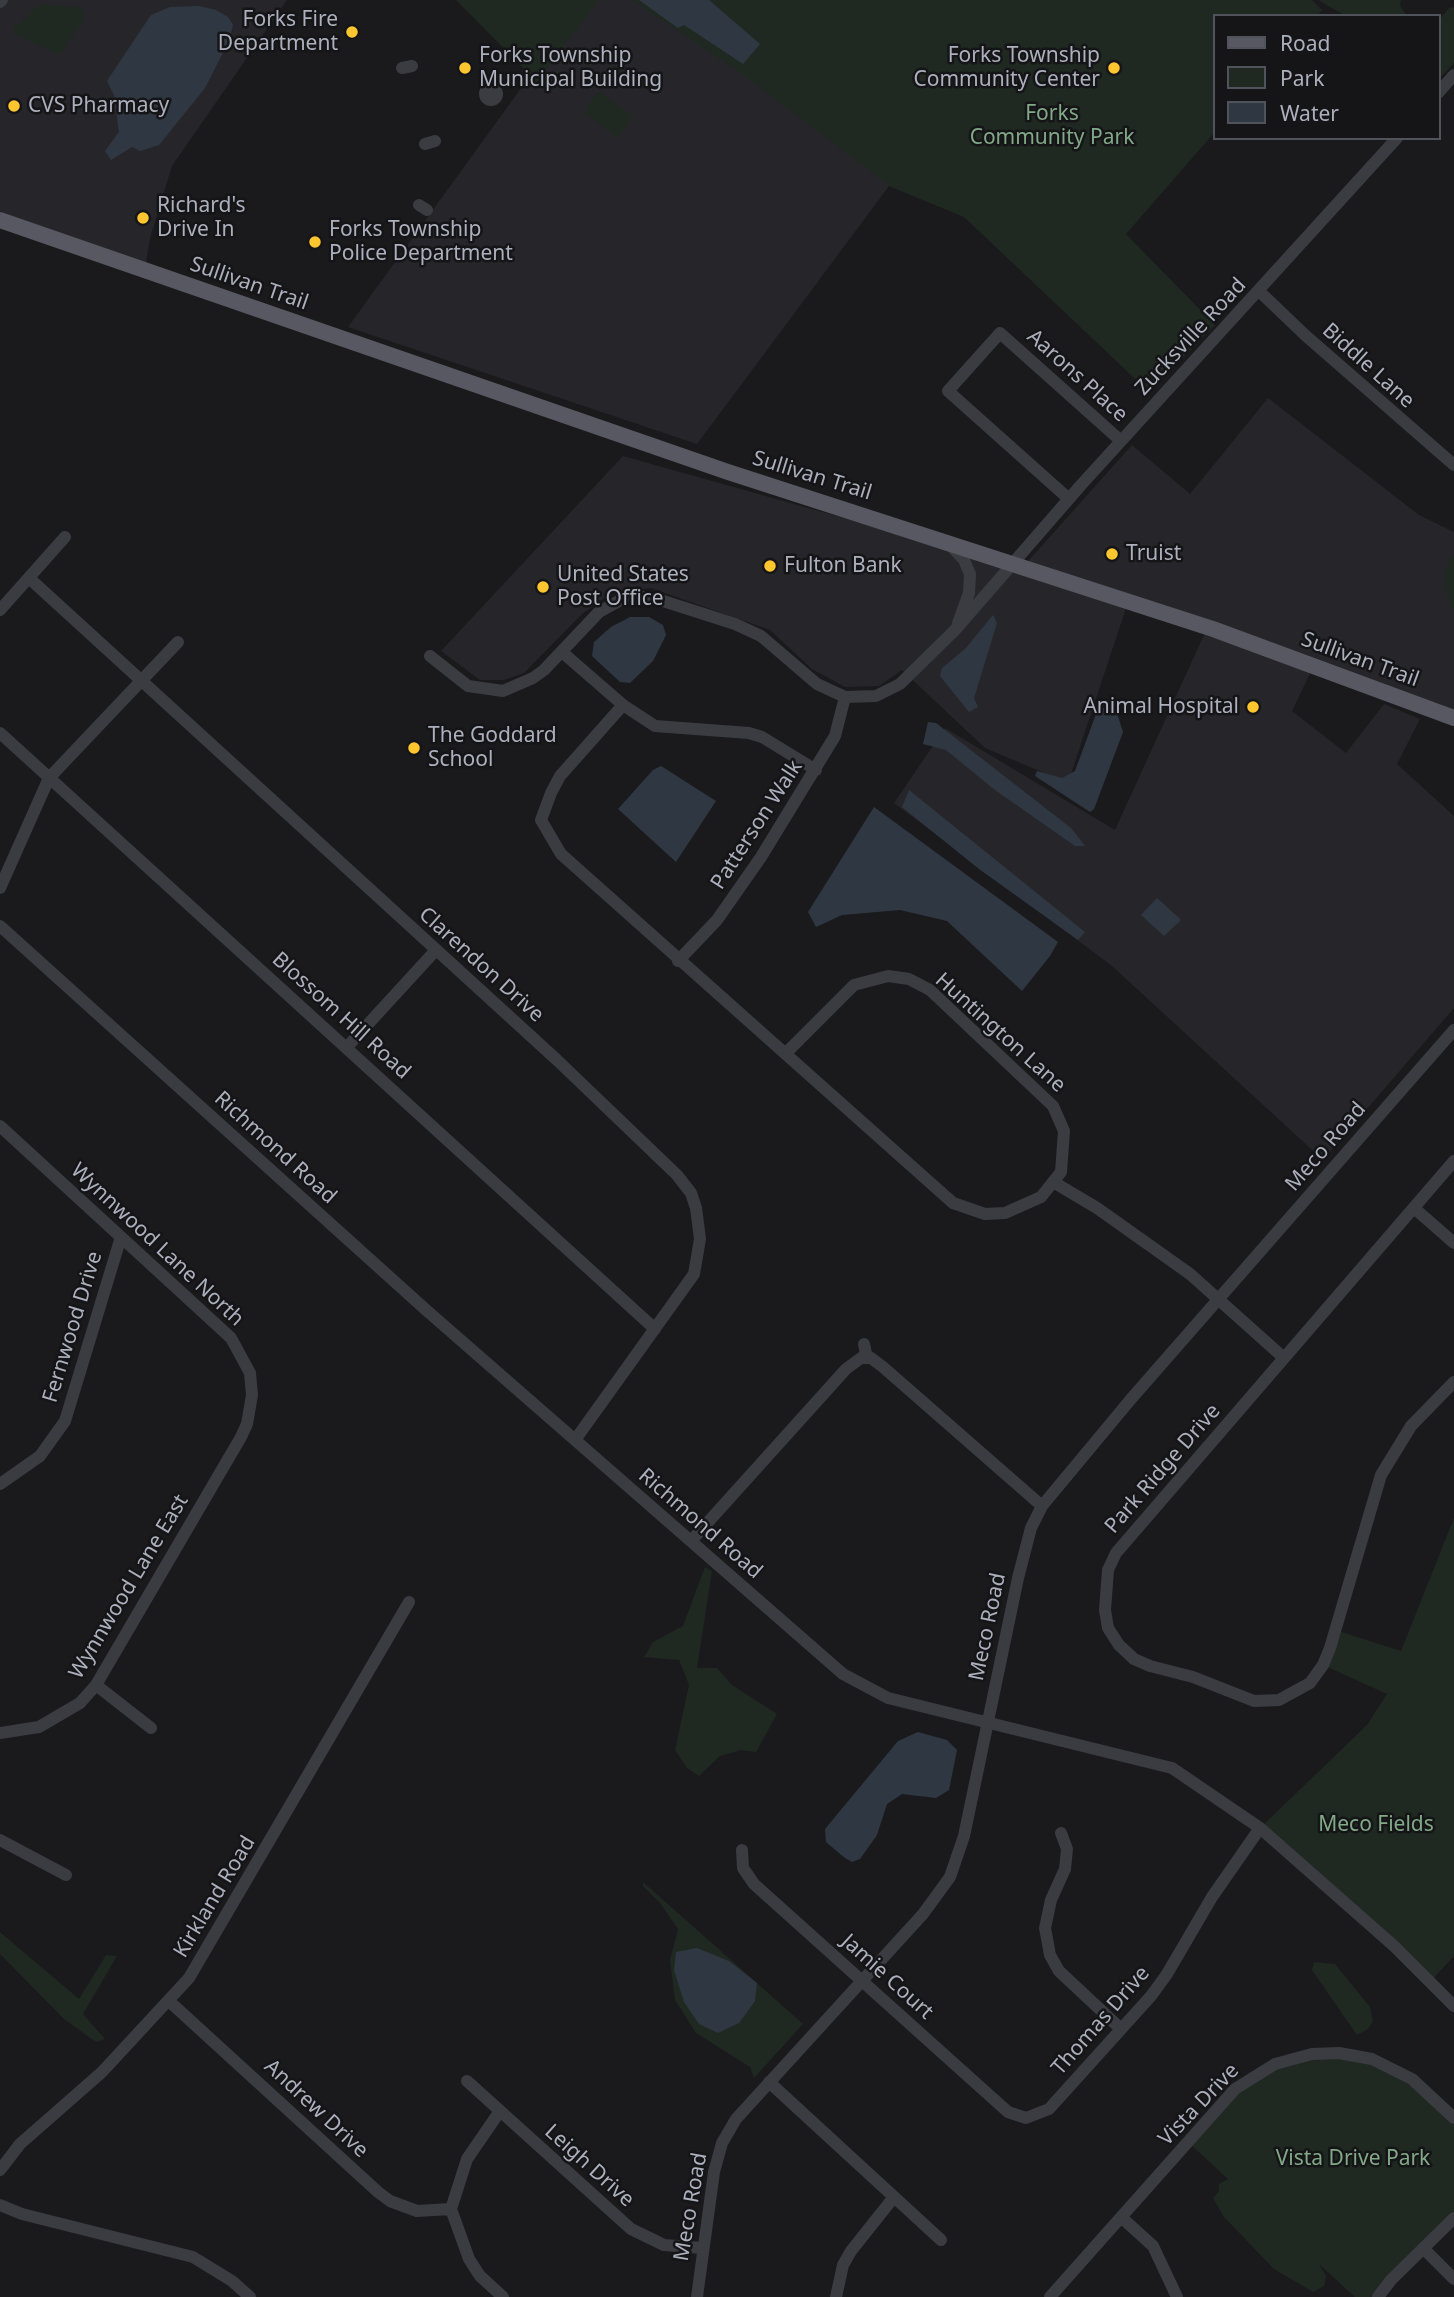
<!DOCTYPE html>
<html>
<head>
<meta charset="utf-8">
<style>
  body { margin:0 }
  #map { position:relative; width:1454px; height:2297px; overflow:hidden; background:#1a1a1d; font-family:"Noto Sans",sans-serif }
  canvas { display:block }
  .legend { position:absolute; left:1213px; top:14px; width:228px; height:126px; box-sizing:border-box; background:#151518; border:2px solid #51535a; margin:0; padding:9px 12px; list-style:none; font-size:21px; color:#acb0bd }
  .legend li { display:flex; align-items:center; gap:14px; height:35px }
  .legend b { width:35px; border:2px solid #51535a }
</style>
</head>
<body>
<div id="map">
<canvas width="1454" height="2297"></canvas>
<ul class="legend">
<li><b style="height:9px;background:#575861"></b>Road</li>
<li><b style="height:19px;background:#1f2921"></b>Park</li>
<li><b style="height:19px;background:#2f3842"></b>Water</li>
</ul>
</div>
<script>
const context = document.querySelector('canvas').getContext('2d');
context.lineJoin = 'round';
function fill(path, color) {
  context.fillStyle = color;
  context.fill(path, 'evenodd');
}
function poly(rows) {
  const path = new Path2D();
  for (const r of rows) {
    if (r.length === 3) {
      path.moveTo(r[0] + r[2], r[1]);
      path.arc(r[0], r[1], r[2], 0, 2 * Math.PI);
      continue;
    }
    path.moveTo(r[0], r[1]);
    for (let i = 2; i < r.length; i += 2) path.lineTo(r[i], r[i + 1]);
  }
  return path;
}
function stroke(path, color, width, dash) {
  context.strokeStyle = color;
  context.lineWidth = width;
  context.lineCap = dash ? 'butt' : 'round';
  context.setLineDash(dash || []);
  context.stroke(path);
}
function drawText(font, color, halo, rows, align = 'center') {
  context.font = font + ' "Noto Sans",sans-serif';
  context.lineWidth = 5;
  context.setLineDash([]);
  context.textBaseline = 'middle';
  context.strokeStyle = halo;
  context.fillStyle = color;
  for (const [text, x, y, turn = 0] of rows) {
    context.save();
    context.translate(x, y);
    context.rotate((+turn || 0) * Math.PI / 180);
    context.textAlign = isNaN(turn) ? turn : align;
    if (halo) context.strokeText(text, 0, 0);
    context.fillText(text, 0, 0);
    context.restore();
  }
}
const built = poly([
  [0,0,287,0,172,166,150,238,145,269,21,225,0,211],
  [585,0,650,0,901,170,697,444,348,327],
  [1268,398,1419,515,1454,532,1454,722,1316,661,1292,711,1346,753,1384,704,1420,719,1397,764,1454,816,1454,1008,1323,1160,1112,966,894,803,945,728,1115,830,1209,624,1128,602,1068,783,985,748,902,670,879,686,845,687,812,669,770,630,651,588,611,593,582,614,524,673,504,680,480,680,441,651,623,456,1022,568,1132,445,1190,494]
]);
const green = poly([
  [456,0,599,0,537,82],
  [632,0,1312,0,1322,10,1317,16,1214,16,1214,133,1126,234,1215,325,1149,392,964,217,891,187,745,76],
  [1318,0,1401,0,1400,6,1407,16,1346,16],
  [39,5,80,7,84,12,83,22,61,53,53,52,13,33,13,29],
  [1450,7,1454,8,1454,63,1438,80,1438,21],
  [599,91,633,117,618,138,583,112],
  [1452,555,1454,556,1454,609,1450,606,1443,577],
  [1454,1518,1454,1956,1430,1982,1260,1828,1367,1725,1387,1694,1323,1665,1335,1630,1401,1651],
  [705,1567,712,1571,697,1668,717,1668,732,1685,777,1714,756,1752,741,1750,720,1756,699,1776,687,1768,675,1750,689,1685,679,1660,644,1657,653,1642,683,1626],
  [643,1882,803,2024,754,2078,750,2067,696,2033,675,2000,670,1960,678,1929,660,1903,643,1886],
  [0,1932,79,1999,106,1955,117,1956,83,2014,105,2039,96,2042,64,2019,0,1954],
  [1314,1962,1335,1964,1370,2007,1373,2021,1368,2029,1357,2035,1312,1970],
  [1312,2054,1384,2063,1454,2118,1454,2218,1378,2297,1355,2297,1319,2264,1326,2276,1324,2286,1313,2292,1274,2269,1224,2217,1213,2198,1219,2191,1219,2184,1228,2179,1188,2142,1250,2077]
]);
const water = poly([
  [639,0,709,0,760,44,743,64,684,25,678,28],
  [199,6,216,10,228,17,233,25,229,41,205,88,159,145,140,151,132,147,111,160,105,151,119,132,114,95,107,81,151,15,170,7],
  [993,615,997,623,974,698,978,707,969,712,940,676,942,668,966,648],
  [630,617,649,617,663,625,666,635,653,661,630,683,620,682,592,656,594,642,611,627],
  [1099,706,1117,713,1123,732,1094,809,1090,812,1035,776,1037,771,1062,778,1075,771],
  [928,722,936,723,1071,828,1085,846,1075,846,995,790,946,750,923,744],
  [661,766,716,801,676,862,618,809,653,770],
  [909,790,1085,932,1078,940,979,869,902,807],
  [874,807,1058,942,1050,956,1022,991,947,921,900,910,842,915,816,927,808,912],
  [1157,898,1181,920,1164,936,1141,915],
  [918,1732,947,1740,957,1750,949,1790,936,1798,902,1794,887,1804,877,1835,860,1859,852,1862,845,1858,826,1842,825,1829,898,1741],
  [697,1948,729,1961,757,1983,755,2001,739,2023,718,2033,699,2024,684,2002,674,1970,676,1952]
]);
const minor = poly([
  [0,2,2,0],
  [402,68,412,66],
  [491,94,6],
  [1438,93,1454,75],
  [425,144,435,141],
  [419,205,427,210],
  [1259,291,1305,335,1454,465],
  [1069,499,948,391,1000,333,1121,441],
  [950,545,964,560,970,574,969,593,958,623],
  [29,578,557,1060,677,1175,691,1193,696,1208,700,1239,694,1274,575,1440],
  [0,610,65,537],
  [562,652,623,705,655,726,749,733,762,737,816,770],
  [430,656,468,686,503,691,533,678,544,670,599,612,626,597,637,596,660,600,735,624,761,636,817,684,845,697,876,696,900,684,955,630,1081,485,1397,138],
  [623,705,560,776,551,793,541,820,561,854,953,1203,985,1214,1005,1213,1041,1197,1061,1172,1064,1131,1053,1106,930,990,909,979,888,976,854,985,786,1053],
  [0,733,655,1329],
  [0,888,49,778,178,642],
  [0,926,425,1309,843,1674,888,1698,1172,1768,1260,1828,1394,1946,1454,2006],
  [678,961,717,920,761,857,835,736,845,697],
  [347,1047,436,950],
  [0,1126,231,1338,250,1373,252,1395,247,1424,241,1437,96,1685,80,1703,39,1727,0,1733],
  [1454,1161,1116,1553,1108,1570,1105,1610,1108,1628,1119,1645,1134,1659,1150,1666,1193,1677,1254,1701,1279,1700,1310,1683,1323,1665,1330,1648,1381,1475,1411,1426,1454,1382],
  [1055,1183,1097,1208,1190,1274,1284,1358],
  [1414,1208,1454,1243],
  [864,1344,867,1358],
  [0,1484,40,1456,65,1421,121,1237],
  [691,1541,846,1369,861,1358,871,1358,883,1367,1042,1506],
  [96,1685,151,1728],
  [1061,1833,1067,1849,1065,1869,1051,1900,1045,1928,1050,1955,1059,1971,1121,2029],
  [0,1840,66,1875],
  [742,1850,743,1868,754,1884,1008,2112,1026,2118,1049,2109,1151,1996,1167,1974,1212,1897,1260,1828],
  [170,2002,378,2192,390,2201,417,2211,451,2209],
  [467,2081,631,2229,664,2245,702,2248],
  [769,2082,941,2240],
  [500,2111,467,2159,451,2209,469,2259,480,2276,503,2297],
  [0,2170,20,2144,102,2072,189,1978,409,1602],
  [0,2205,22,2214,193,2257,232,2281,250,2297],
  [1121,2217,1153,2246,1177,2297],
  [1424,2249,1454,2279],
  [697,2297,714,2172,722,2143,736,2119,923,1914,950,1877,964,1836,1018,1578,1031,1528,1042,1506,1131,1399,1454,1030],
  [836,2297,843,2265,851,2251,894,2197],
  [1050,2297,1235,2089,1275,2064,1312,2054,1339,2053,1372,2059,1412,2079,1454,2118],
  [1378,2297,1391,2280,1454,2218]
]);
const major = poly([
  [0,220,728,472,1213,629,1454,718]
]);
const markers = [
  [352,32,7,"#ffc630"],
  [465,68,7,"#ffc630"],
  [1114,68,7,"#ffc630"],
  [14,106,7,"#ffc630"],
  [143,218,7,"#ffc630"],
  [315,242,7,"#ffc630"],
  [1112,554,7,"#ffc630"],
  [770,566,7,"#ffc630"],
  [543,587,7,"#ffc630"],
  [1253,707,7,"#ffc630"],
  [414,748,7,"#ffc630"]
];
const poiNames = [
  ["Forks Fire",338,20,"right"],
  ["Department",338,44,"right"],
  ["Forks Township",479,56],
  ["Municipal Building",479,80],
  ["Forks Township",1100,56,"right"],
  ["Community Center",1100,80,"right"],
  ["CVS Pharmacy",28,106],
  ["Richard's",157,206],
  ["Drive In",157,230],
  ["Forks Township",329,230],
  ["Police Department",329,254],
  ["Truist",1126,554],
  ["Fulton Bank",784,566],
  ["United States",557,575],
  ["Post Office",557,599],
  ["Animal Hospital",1239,707,"right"],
  ["The Goddard",428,736],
  ["School",428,760]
];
const parkNames = [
  ["Forks",1052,114],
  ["Community Park",1052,138],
  ["Meco Fields",1376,1825],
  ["Vista Drive Park",1353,2159]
];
const streetNames = [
  ["Sullivan Trail",249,284,19],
  ["Zucksville Road",1191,337,-47],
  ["Biddle Lane",1368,366,42],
  ["Aarons Place",1077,376,42],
  ["Sullivan Trail",812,476,17],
  ["Sullivan Trail",1360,660,20],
  ["Patterson Walk",757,825,-57],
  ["Clarendon Drive",481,965,42],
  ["Blossom Hill Road",341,1016,42],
  ["Huntington Lane",1000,1033,42],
  ["Meco Road",1326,1147,-49],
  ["Richmond Road",275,1148,42],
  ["Wynnwood Lane North",157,1245,43],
  ["Fernwood Drive",73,1327,-73],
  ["Park Ridge Drive",1163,1469,-49],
  ["Richmond Road",700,1524,41],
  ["Wynnwood Lane East",129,1587,-59],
  ["Meco Road",988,1627,-78],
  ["Kirkland Road",215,1897,-59],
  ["Jamie Court",887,1977,42],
  ["Thomas Drive",1101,2021,-49],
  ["Vista Drive",1199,2105,-46],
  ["Andrew Drive",316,2109,43],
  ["Leigh Drive",589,2166,42],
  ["Meco Road",691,2207,-80]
];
fill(built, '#26262a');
fill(green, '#1f2921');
fill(water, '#2f3842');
stroke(minor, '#3b3c42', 12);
stroke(major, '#575861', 16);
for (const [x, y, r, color] of markers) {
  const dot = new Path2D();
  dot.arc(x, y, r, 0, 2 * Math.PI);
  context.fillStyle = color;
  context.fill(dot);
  stroke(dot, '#151518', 2.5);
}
drawText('21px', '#acb0bd', '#151518', poiNames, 'left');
drawText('21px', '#82a987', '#151518', parkNames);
drawText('21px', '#acb0bd', '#151518', streetNames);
</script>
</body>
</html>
